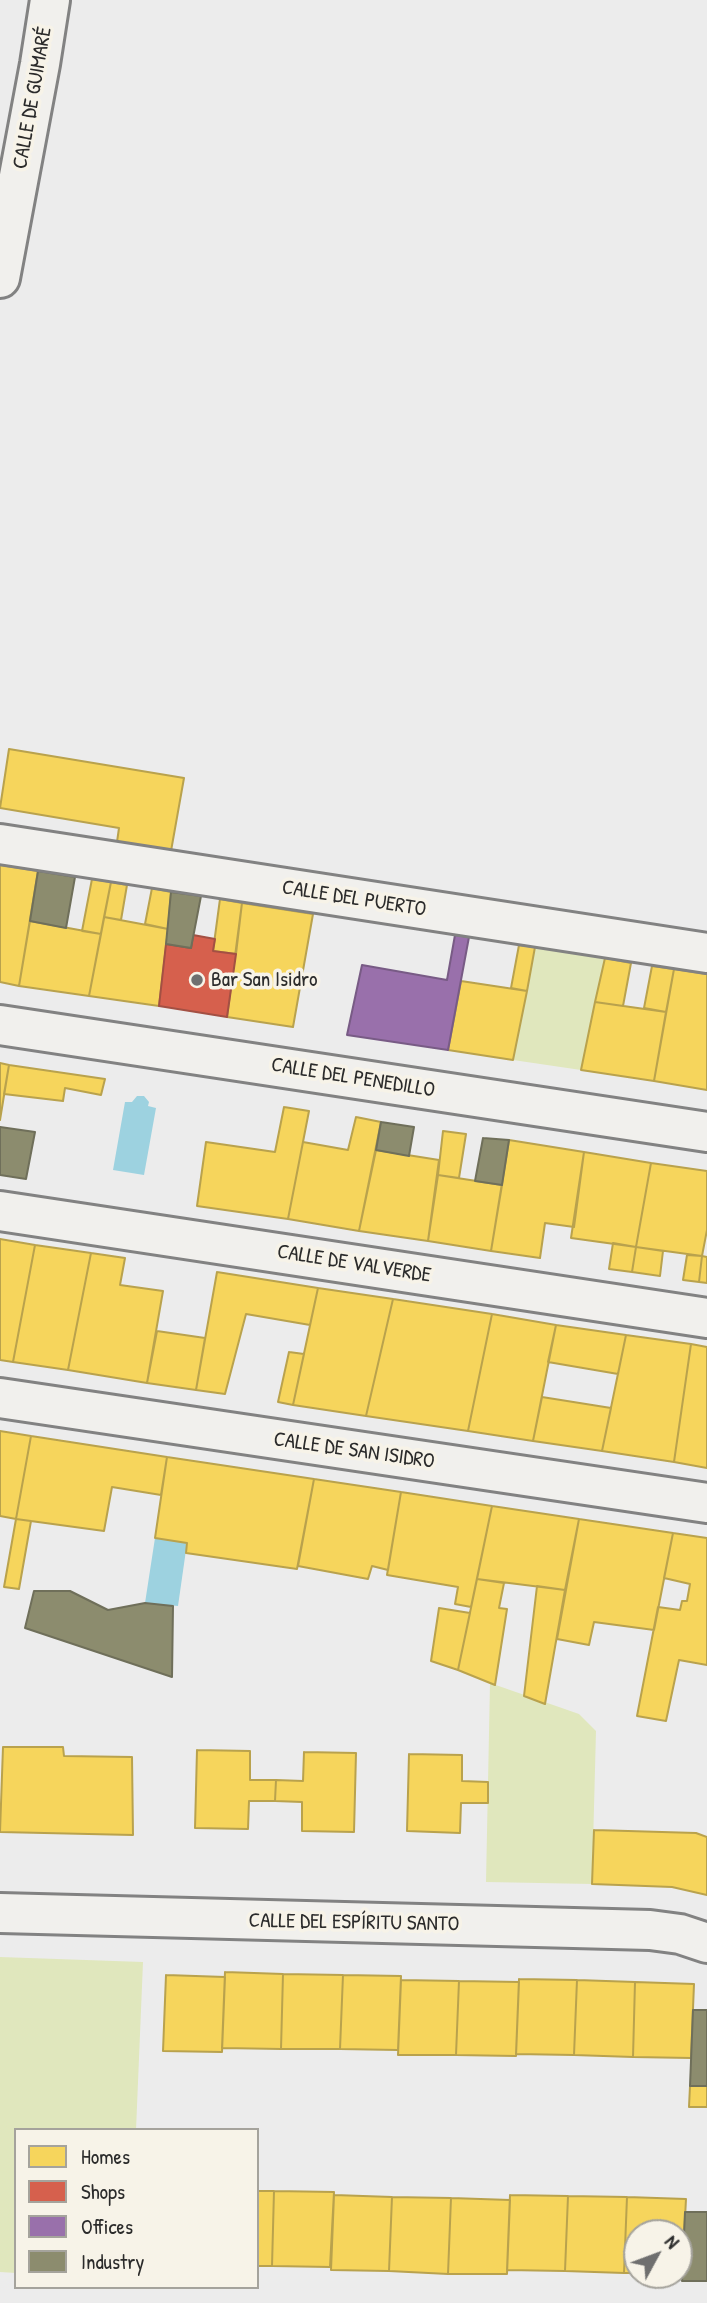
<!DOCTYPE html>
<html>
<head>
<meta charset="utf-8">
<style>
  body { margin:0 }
  #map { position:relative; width:707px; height:2303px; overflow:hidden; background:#ececec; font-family:"Patrick Hand",sans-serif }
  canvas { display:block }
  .legend { position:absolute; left:14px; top:2128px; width:245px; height:161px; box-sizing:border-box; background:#f7f3e8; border:2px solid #a5a39c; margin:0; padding:9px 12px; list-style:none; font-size:21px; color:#2b2b2b }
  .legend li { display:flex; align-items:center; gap:14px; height:35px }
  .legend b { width:35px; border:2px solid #a5a39c }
  .north { position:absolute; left:623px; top:2219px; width:70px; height:70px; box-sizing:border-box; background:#f7f3e8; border:2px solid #a5a39c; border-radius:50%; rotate:49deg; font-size:19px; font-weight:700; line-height:28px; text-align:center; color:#2b2b2b }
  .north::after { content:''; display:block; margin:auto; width:24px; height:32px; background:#6f6f6f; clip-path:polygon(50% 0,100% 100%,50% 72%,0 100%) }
</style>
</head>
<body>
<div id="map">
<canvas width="707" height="2303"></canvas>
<ul class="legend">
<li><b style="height:19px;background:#f6d55c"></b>Homes</li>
<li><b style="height:19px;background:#d6604d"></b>Shops</li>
<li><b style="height:19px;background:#9970ab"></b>Offices</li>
<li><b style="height:19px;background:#8c8c6e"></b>Industry</li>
</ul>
<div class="north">N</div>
</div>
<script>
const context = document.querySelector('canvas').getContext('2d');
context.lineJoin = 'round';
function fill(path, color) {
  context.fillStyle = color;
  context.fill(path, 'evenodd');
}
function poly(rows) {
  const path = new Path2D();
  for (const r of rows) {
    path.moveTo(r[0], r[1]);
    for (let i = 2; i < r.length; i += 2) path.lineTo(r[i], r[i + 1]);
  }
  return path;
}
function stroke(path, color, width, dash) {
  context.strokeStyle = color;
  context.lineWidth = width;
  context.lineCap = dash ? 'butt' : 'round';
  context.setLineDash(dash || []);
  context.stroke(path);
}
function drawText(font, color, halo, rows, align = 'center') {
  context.font = font + ' "Patrick Hand",sans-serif';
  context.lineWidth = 7;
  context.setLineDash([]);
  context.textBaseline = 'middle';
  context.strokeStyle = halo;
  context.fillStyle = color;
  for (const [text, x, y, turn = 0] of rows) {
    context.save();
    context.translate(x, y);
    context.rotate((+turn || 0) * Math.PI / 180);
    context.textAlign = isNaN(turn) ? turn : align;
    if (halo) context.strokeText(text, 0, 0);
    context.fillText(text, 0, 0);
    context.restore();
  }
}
const green = poly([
  [535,947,605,958,581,1070,513,1060],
  [490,1683,579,1714,596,1731,592,1884,486,1882],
  [0,1957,143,1962,136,2130,16,2130,16,2273,0,2272]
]);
const water = poly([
  [137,1096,144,1096,149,1102,148,1106,156,1108,144,1175,113,1170,125,1102,132,1102],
  [155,1538,187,1543,178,1606,145,1603]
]);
const homes = poly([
  [9,749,184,778,171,851,117,842,119,828,0,808,9,749],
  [0,865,38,871,19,986,0,982,0,865],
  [92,879,111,882,101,934,82,931,92,879],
  [111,882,127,885,121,920,104,917,111,882],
  [152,888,171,892,168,929,145,924,152,888],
  [220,899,242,903,236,954,213,951,220,899],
  [242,903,313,914,293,1027,227,1017,242,903],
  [104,917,168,929,159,1006,89,996,104,917],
  [30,921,101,934,89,996,19,986,30,921],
  [519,945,535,947,527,991,511,988,519,945],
  [605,958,631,963,623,1006,595,1002,605,958],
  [652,966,674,969,666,1012,644,1008,652,966],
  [674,969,707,974,707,1090,654,1081,674,969],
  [461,981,527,991,513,1060,448,1050,461,981],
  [595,1002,666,1012,654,1081,581,1070,595,1002],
  [0,1063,9,1065,0,1120,0,1063],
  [9,1065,105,1079,101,1095,65,1088,63,1101,4,1094,9,1065],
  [284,1107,309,1111,288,1219,197,1206,206,1142,275,1152,284,1107],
  [356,1117,381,1122,359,1231,288,1219,303,1142,348,1150,356,1117],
  [443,1131,466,1134,459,1178,438,1175,443,1131],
  [509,1140,584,1152,574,1227,545,1223,540,1258,491,1251,509,1140],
  [376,1150,439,1160,428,1241,359,1231,376,1150],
  [584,1152,651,1163,636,1247,571,1238,584,1152],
  [651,1163,707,1171,707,1230,702,1256,636,1247,651,1163],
  [438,1175,502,1185,491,1251,428,1241,438,1175],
  [0,1239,35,1245,13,1362,0,1360,0,1239],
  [613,1243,636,1247,632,1272,609,1269,613,1243],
  [35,1245,91,1253,68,1370,13,1362,35,1245],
  [636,1247,663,1251,660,1276,632,1272,636,1247],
  [91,1253,125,1258,120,1285,163,1291,147,1383,68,1370,91,1253],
  [687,1255,702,1256,699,1282,683,1280,687,1255],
  [702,1256,707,1257,707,1283,699,1282,702,1256],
  [217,1272,318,1288,310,1325,246,1314,225,1394,196,1390,217,1272],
  [318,1288,393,1299,366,1416,293,1405,318,1288],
  [393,1299,492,1314,468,1431,366,1416,393,1299],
  [492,1314,556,1325,533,1441,468,1431,492,1314],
  [556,1325,626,1335,618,1374,548,1362,556,1325],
  [157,1331,205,1338,196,1390,147,1383,157,1331],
  [626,1335,691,1344,674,1462,602,1451,626,1335],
  [691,1344,707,1347,707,1468,674,1462,691,1344],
  [289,1352,304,1354,293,1405,278,1402,289,1352],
  [542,1397,611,1408,602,1451,533,1441,542,1397],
  [0,1431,31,1436,16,1519,0,1516,0,1431],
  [31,1436,167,1457,161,1495,112,1487,104,1531,16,1519,31,1436],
  [167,1457,314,1479,297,1569,186,1553,187,1543,155,1538,167,1457],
  [314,1479,401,1492,388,1570,372,1566,368,1579,298,1566,314,1479],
  [401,1492,492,1506,471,1607,455,1604,458,1587,387,1575,401,1492],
  [492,1506,579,1519,565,1590,477,1579,492,1506],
  [16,1519,31,1521,19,1589,4,1587,16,1519],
  [579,1519,673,1533,654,1630,594,1622,589,1645,557,1639,579,1519],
  [673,1533,707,1538,707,1665,679,1660,666,1721,637,1716,658,1607,680,1610,682,1601,687,1601,690,1584,664,1578,673,1533],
  [477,1579,504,1583,499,1608,507,1609,495,1685,458,1670,477,1579],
  [537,1586,565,1590,545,1704,524,1696,537,1586],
  [439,1608,470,1613,458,1670,431,1661,439,1608],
  [3,1747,63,1747,64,1756,132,1757,133,1835,0,1832,3,1747],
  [197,1750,250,1751,250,1780,276,1780,275,1801,249,1801,248,1829,195,1828,197,1750],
  [304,1752,356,1753,354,1832,302,1831,302,1802,275,1801,276,1780,303,1781,304,1752],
  [409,1754,462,1755,462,1781,488,1782,488,1803,461,1803,460,1833,407,1831,409,1754],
  [594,1830,696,1833,707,1837,707,1895,672,1887,592,1884,594,1830],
  [225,1972,283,1974,281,2049,222,2048,225,1972],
  [283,1974,343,1975,340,2049,281,2049,283,1974],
  [166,1975,225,1977,222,2052,163,2051,166,1975],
  [343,1975,401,1976,398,2050,340,2049,343,1975],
  [519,1979,577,1980,574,2055,516,2054,519,1979],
  [401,1980,459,1981,456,2055,398,2055,401,1980],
  [577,1980,635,1982,633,2057,574,2055,577,1980],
  [459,1981,519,1982,516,2056,456,2055,459,1981],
  [635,1982,694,1984,691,2058,633,2057,635,1982],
  [690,2086,707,2086,707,2107,689,2107,690,2086],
  [257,2191,274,2191,272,2266,257,2266,257,2191],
  [274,2191,334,2192,330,2267,272,2266,274,2191],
  [334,2195,392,2197,389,2271,331,2270,334,2195],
  [510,2195,568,2196,565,2271,507,2270,510,2195],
  [568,2196,627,2197,624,2273,565,2271,568,2196],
  [392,2197,451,2198,448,2274,389,2271,392,2197],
  [627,2197,686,2199,682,2274,679,2274,679,2233,637,2233,637,2273,624,2273,627,2197],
  [451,2198,510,2200,507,2274,448,2274,451,2198]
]);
const shops = poly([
  [193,935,215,939,213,951,236,954,227,1017,159,1006,166,944,191,948,193,935]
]);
const offices = poly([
  [455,935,469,937,448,1050,347,1035,362,965,447,980,455,935]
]);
const industry = poly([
  [38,871,75,877,66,928,30,921,38,871],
  [171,892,201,896,191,948,166,944,171,892],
  [381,1122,414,1127,409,1156,376,1150,381,1122],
  [0,1127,35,1132,26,1179,0,1175,0,1127],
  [483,1138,509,1140,502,1185,475,1181,483,1138],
  [34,1591,70,1591,108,1610,145,1603,173,1606,172,1677,25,1628,34,1591],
  [693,2010,707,2010,707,2086,690,2086,693,2010],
  [685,2212,707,2212,707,2281,682,2281,685,2212]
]);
const minor = poly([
  [0,278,40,64,50,0],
  [0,844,707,953],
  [0,1025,707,1132],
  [0,1211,707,1318],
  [0,1398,707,1503],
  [0,1913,650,1930,680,1934,707,1943]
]);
const markers = [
  [197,980,7,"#6f6f6f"]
];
const streetNames = [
  ["CALLE DE GUIMARÉ",33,98,-80],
  ["CALLE DEL PUERTO",354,899,9],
  ["CALLE DEL PENEDILLO",353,1078,9],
  ["CALLE DE VALVERDE",354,1264,9],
  ["CALLE DE SAN ISIDRO",354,1451,8],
  ["CALLE DEL ESPÍRITU SANTO",354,1923,1]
];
const poiNames = [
  ["Bar San Isidro",211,980]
];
fill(green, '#e0e7bd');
fill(water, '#9dd2e0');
fill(homes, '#f6d55c');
stroke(homes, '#b9a24d', 2);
fill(shops, '#d6604d');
stroke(shops, '#a35043', 2);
fill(offices, '#9970ab');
stroke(offices, '#785b85', 2);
fill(industry, '#8c8c6e');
stroke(industry, '#6f6f5a', 2);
stroke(minor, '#828282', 44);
stroke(minor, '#f1f0ed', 38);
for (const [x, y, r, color] of markers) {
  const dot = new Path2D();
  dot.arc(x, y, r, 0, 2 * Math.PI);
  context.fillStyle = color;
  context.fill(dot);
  stroke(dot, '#f7f3e8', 2.5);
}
drawText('21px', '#2b2b2b', '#f7f3e8', streetNames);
drawText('21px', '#2b2b2b', '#f7f3e8', poiNames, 'left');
</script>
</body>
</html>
